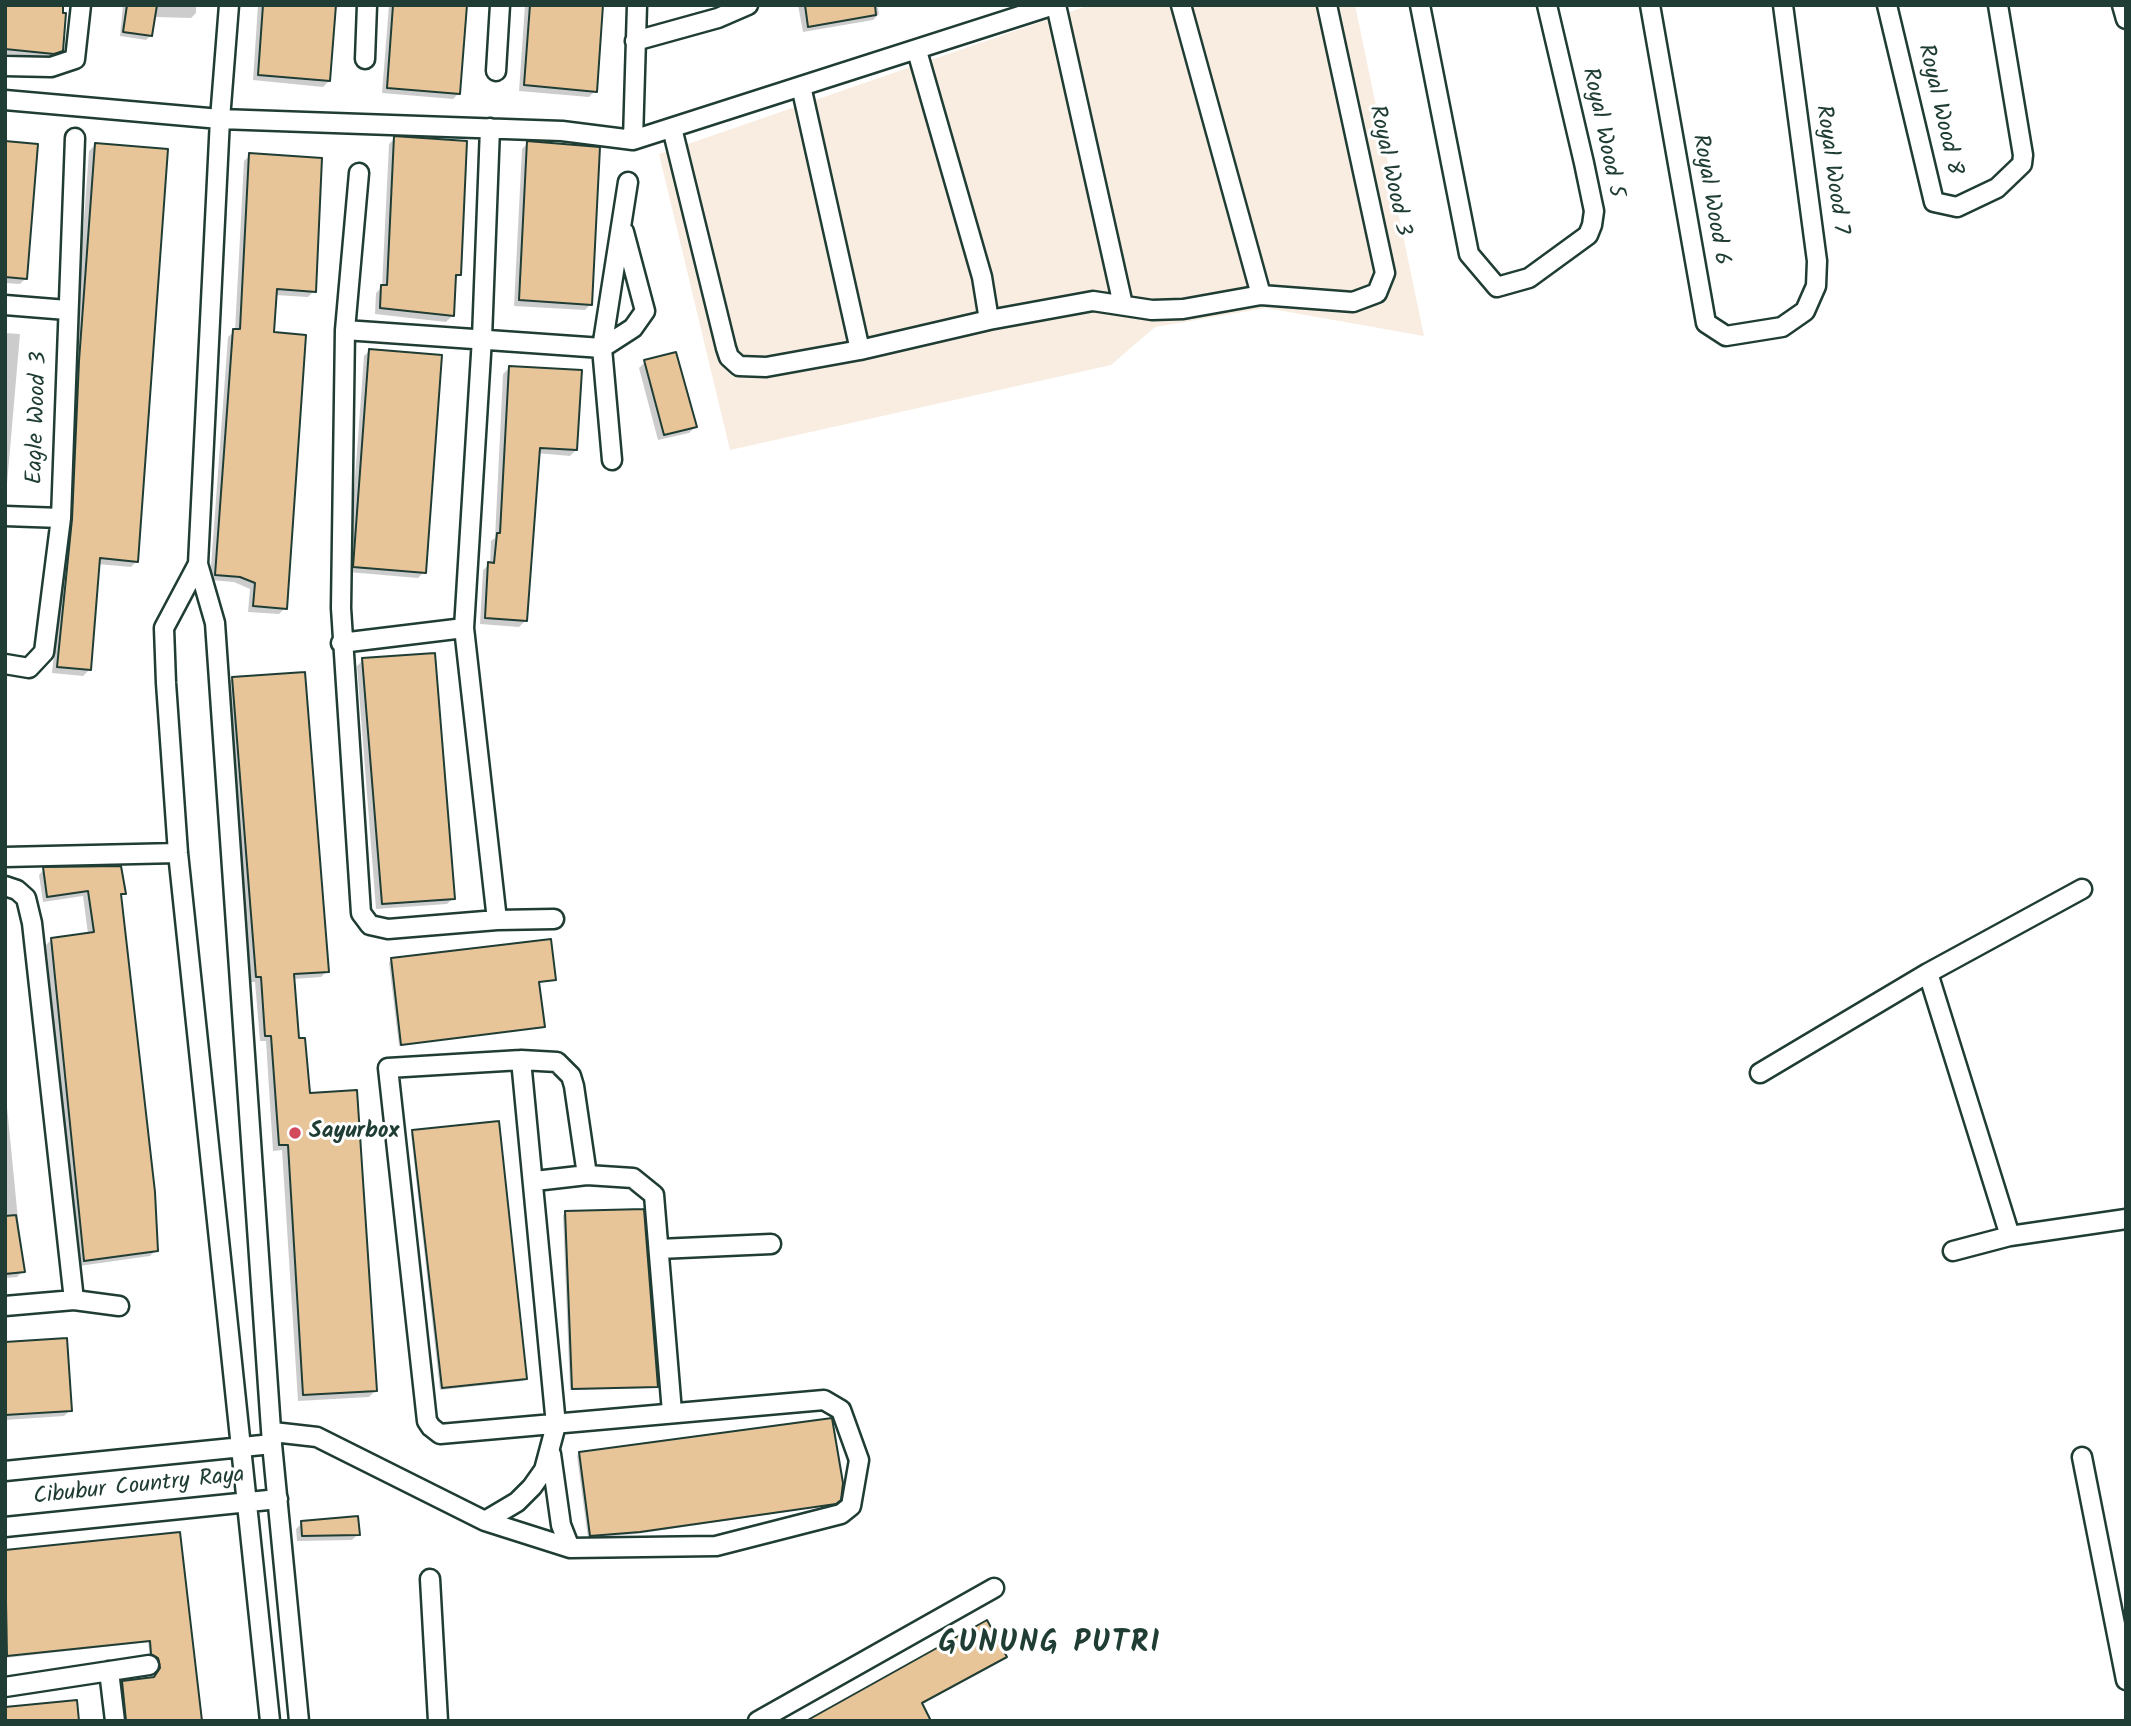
<!DOCTYPE html>
<html>
<head>
<meta charset="utf-8">
<style>
  body { margin:0 }
  #map { position:relative; width:2131px; height:1726px; overflow:hidden; background:#fff; font-family:Kalam,sans-serif }
  canvas { display:block }
  .frame { position:absolute; inset:0; border:7px solid #1f3d34; pointer-events:none }
</style>
</head>
<body>
<div id="map">
<canvas width="2131" height="1726"></canvas>
<div class="frame"></div>
</div>
<script>
const context = document.querySelector('canvas').getContext('2d');
context.lineJoin = 'round';
function fill(path, color) {
  context.fillStyle = color;
  context.fill(path, 'evenodd');
}
function poly(rows) {
  const path = new Path2D();
  for (const r of rows) {
    path.moveTo(r[0], r[1]);
    for (let i = 2; i < r.length; i += 2) path.lineTo(r[i], r[i + 1]);
  }
  return path;
}
function stroke(path, color, width, dash) {
  context.strokeStyle = color;
  context.lineWidth = width;
  context.lineCap = dash ? 'butt' : 'round';
  context.setLineDash(dash || []);
  context.stroke(path);
}
function drawText(font, color, halo, rows, align = 'center') {
  context.font = font + ' Kalam,sans-serif';
  context.lineWidth = 6;
  context.setLineDash([]);
  context.textBaseline = 'middle';
  context.strokeStyle = halo;
  context.fillStyle = color;
  for (const [text, x, y, turn = 0] of rows) {
    context.save();
    context.translate(x, y);
    context.rotate((+turn || 0) * Math.PI / 180);
    context.textAlign = isNaN(turn) ? turn : align;
    if (halo) context.strokeText(text, 0, 0);
    context.fillText(text, 0, 0);
    context.restore();
  }
}
const built = poly([
  [1090,5,1355,5,1424,336,1266,308,1155,327,1111,365,730,450,659,154]
]);
const shadow = poly([
  [5,5,61,14,61,50,49,57,5,54],
  [123,5,196,5,196,13,191,18,155,17,151,35,146,40,120,36],
  [258,5,334,5,329,81,323,87,253,80],
  [389,5,465,5,459,93,453,99,382,93],
  [525,5,602,5,595,91,589,97,519,91],
  [798,5,877,5,879,14,873,20,803,32],
  [395,138,459,275,454,280,452,316,446,322,375,314,376,293,382,287,389,144],
  [5,143,26,278,20,284,5,283],
  [528,143,591,304,585,310,514,306,522,149],
  [95,145,137,561,131,567,97,564,89,670,83,676,52,673,67,526,73,369,89,151],
  [250,155,314,291,308,297,275,295,272,334,285,608,279,614,248,612,250,589,234,582,210,580,228,337,235,331,244,161],
  [5,333,20,334,5,507],
  [370,350,424,572,418,578,348,572,364,356],
  [645,362,695,427,689,433,658,440,639,368],
  [509,368,576,450,570,456,537,453,525,621,519,627,480,624,483,570,490,564,491,541,495,538,503,374],
  [363,660,453,898,447,904,376,909,357,666],
  [232,679,327,971,321,977,293,979,297,1040,375,1391,369,1397,298,1401,282,1150,273,1151,266,1041,260,1041,255,982,251,982,226,685],
  [44,869,124,893,120,897,156,1250,150,1256,79,1266,46,945,52,939,88,934,83,896,43,902,39,875],
  [391,960,554,979,538,983,543,1026,399,1046,389,963],
  [5,1086,23,1271,17,1277,5,1278],
  [413,1132,525,1378,523,1381,440,1390,411,1134],
  [566,1213,657,1386,654,1388,570,1390,563,1215],
  [5,1343,70,1410,64,1416,5,1420],
  [579,1454,839,1499,832,1505,636,1534,588,1538,577,1456],
  [302,1523,358,1534,352,1540,297,1541,296,1529],
  [179,1534,200,1721,124,1721,120,1685,154,1679,158,1672,156,1661,150,1657,148,1642,5,1658,5,1553]
]);
const building = poly([
  [5,5,63,5,63,13,66,13,63,51,54,54,5,49,5,5],
  [127,5,157,5,152,36,123,32,127,5],
  [263,5,336,5,330,81,258,75,263,5],
  [393,5,467,5,460,94,387,88,393,5],
  [530,5,603,5,597,92,524,85,530,5],
  [805,5,875,5,876,15,808,27,805,5],
  [394,136,467,141,461,275,456,275,454,316,380,308,381,285,387,285,394,136],
  [5,141,38,144,27,279,5,277,5,141],
  [527,141,600,147,592,305,519,300,527,141],
  [95,143,168,149,138,562,100,558,91,670,57,667,72,519,79,361,95,143],
  [249,153,322,158,316,292,277,289,274,332,306,335,287,609,253,606,255,583,240,577,215,575,233,329,240,329,249,153],
  [369,349,442,355,426,573,353,567,369,349],
  [676,352,697,427,664,435,644,360,676,352],
  [509,366,582,370,577,450,540,448,527,621,485,618,488,562,494,563,497,533,500,533,509,366],
  [435,653,455,899,382,904,362,658,435,653],
  [305,672,329,972,294,974,299,1038,305,1038,310,1093,357,1090,377,1391,303,1395,288,1145,279,1145,271,1036,265,1036,261,977,256,977,232,677,305,672],
  [121,866,126,894,121,894,155,1192,158,1251,84,1261,51,938,94,932,88,891,47,897,43,867,121,866],
  [551,939,556,980,539,982,545,1027,401,1045,391,958,551,939],
  [499,1121,527,1379,442,1388,412,1130,499,1121],
  [644,1209,658,1387,572,1389,565,1211,644,1209],
  [16,1215,25,1272,5,1274,5,1216,16,1215],
  [67,1338,72,1411,5,1415,5,1342,67,1338],
  [832,1418,843,1483,841,1500,836,1504,640,1532,590,1536,579,1452,832,1418],
  [358,1516,360,1535,302,1536,301,1521,358,1516],
  [180,1532,202,1721,126,1721,122,1681,154,1677,160,1668,158,1658,151,1654,150,1641,7,1656,5,1550,180,1532],
  [987,1620,1007,1657,922,1703,931,1721,806,1721,987,1620],
  [77,1700,79,1721,5,1721,5,1707,77,1700]
]);
const minor = poly([
  [229,5,220,119,198,564,215,623,272,1444,299,1721],
  [1056,5,1123,305],
  [1181,5,1261,295],
  [1420,5,1469,254,1497,287,1529,278,1588,235,1592,225,1594,211,1584,163,1547,5],
  [1650,5,1706,323,1726,336,1782,327,1805,311,1816,286,1817,261,1783,5],
  [1887,5,1934,202,1957,207,1997,188,2022,164,2023,155,1998,5],
  [2122,5,2126,19],
  [635,41,718,18,748,5],
  [917,51,982,277,989,320,1093,301,1152,310,1183,309,1261,295,1353,302,1377,293,1385,273,1327,5],
  [365,59,367,5],
  [5,66,51,67,75,59,81,5],
  [496,71,500,5],
  [801,86,860,350],
  [5,100,220,119,562,131,633,140,637,5],
  [490,128,482,338,464,628,497,920],
  [672,128,726,348,729,357,739,366,766,367,860,350,989,320],
  [633,140,1054,5],
  [359,173,345,330,341,608,361,913,370,925,388,929,497,920,554,919],
  [5,305,67,310],
  [345,330,602,348,612,460],
  [602,348,628,182],
  [602,348,633,328,645,311,624,232],
  [5,516,61,518],
  [198,564,164,628,166,683,178,853,270,1721],
  [341,643,464,628],
  [5,664,29,668,44,652,61,518,75,138],
  [5,857,178,853],
  [5,886,17,890,26,898,32,923,74,1300],
  [1760,1073,1928,973],
  [535,1181,587,1175,633,1178,654,1195,672,1412],
  [2010,1236,1928,973,2082,889],
  [659,1249,771,1244],
  [1953,1251,2010,1236,2126,1219],
  [5,1306,74,1300,119,1306],
  [273,1432,317,1437,485,1521,570,1548,716,1546,841,1514,851,1506,859,1460,841,1410,824,1400,440,1434,431,1427,427,1421,388,1068,521,1060,557,1062,571,1076,574,1086,587,1175],
  [551,1454,561,1525,570,1548],
  [2082,1457,2126,1680],
  [5,1471,272,1444],
  [485,1521,517,1502,532,1487,544,1470,556,1425,521,1060],
  [5,1527,278,1499],
  [430,1579,438,1721],
  [109,1671,115,1721],
  [5,1687,149,1665],
  [758,1721,994,1588]
]);
const markers = [
  [295,1133,7,"#d1495b"]
];
const streetNames = [
  ["Royal Wood 8",1938,110,77],
  ["Royal Wood 5",1601,133,78],
  ["Royal Wood 7",1830,170,82],
  ["Royal Wood 3",1388,171,78],
  ["Royal Wood 6",1709,200,80],
  ["Eagle Wood 3",39,418,-88],
  ["Cibubur Country Raya",139,1488,-6]
];
const poiNames = [
  ["Sayurbox",309,1133]
];
const districtNames = [
  ["GUNUNG PUTRI",1050,1646]
];
fill(built, '#f8ede0');
fill(shadow, '#0003');
fill(building, '#e8c499');
stroke(building, '#1f3d34', 2);
stroke(minor, '#1f3d34', 23);
stroke(minor, '#fff', 18);
for (const [x, y, r, color] of markers) {
  const dot = new Path2D();
  dot.arc(x, y, r, 0, 2 * Math.PI);
  context.fillStyle = color;
  context.fill(dot);
  stroke(dot, '#fff', 2.5);
}
drawText('23px', '#1f3d34', '#fff', streetNames);
drawText('bold 23px', '#1f3d34', '#fff', poiNames, 'left');
context.letterSpacing = '2px';
drawText('bold 30px', '#1f3d34', '#fff', districtNames);
context.letterSpacing = '0px';
</script>
</body>
</html>
